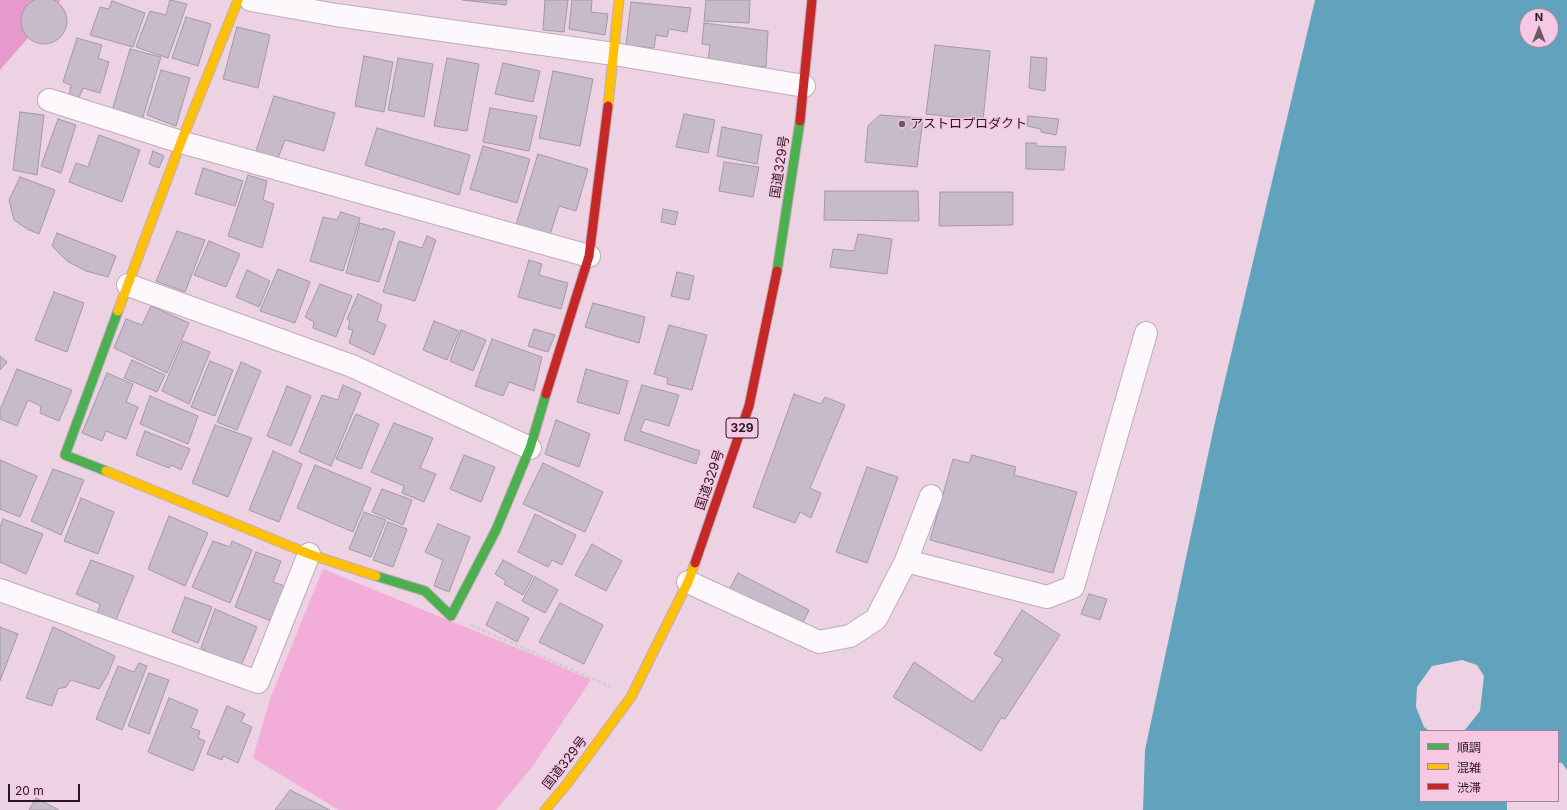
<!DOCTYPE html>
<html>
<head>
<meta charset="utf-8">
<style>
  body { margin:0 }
  #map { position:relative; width:1567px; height:810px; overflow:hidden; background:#ecd2e2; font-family:Inter,"Noto Sans JP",sans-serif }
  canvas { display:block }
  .legend { position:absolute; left:1419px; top:730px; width:140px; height:72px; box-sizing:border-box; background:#f7c8e3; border:1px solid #a58296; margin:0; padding:5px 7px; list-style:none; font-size:12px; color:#291822 }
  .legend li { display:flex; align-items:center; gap:8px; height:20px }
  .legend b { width:20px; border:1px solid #a58296 }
  .north { position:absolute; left:1519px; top:8px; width:40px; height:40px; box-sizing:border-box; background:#f7c8e3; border:1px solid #a58296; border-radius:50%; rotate:0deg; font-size:11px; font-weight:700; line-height:16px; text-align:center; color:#291822 }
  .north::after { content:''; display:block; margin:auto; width:14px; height:18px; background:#6d5965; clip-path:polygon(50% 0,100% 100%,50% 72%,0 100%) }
  .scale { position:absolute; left:8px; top:784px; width:72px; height:18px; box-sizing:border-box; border:2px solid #291822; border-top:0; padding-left:5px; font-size:12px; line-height:14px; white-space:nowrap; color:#291822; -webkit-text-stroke:3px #f7c8e3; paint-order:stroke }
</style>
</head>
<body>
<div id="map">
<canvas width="1567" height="810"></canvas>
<ul class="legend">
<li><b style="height:5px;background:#4caf50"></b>順調</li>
<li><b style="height:5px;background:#ffc107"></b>混雑</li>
<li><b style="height:5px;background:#c62828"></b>渋滞</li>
</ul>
<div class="north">N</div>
<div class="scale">20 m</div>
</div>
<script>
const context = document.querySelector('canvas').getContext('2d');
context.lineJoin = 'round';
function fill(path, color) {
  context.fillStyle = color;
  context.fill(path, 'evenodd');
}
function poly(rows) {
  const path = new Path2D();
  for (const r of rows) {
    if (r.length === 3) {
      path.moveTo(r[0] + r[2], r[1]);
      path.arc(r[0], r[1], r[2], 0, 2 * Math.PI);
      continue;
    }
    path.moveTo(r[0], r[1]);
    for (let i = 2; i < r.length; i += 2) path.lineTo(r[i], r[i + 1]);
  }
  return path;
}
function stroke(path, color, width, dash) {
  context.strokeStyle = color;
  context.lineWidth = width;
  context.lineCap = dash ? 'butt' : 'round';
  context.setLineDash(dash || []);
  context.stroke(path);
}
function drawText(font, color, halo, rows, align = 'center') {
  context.font = font + ' Inter,"Noto Sans JP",sans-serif';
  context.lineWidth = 3;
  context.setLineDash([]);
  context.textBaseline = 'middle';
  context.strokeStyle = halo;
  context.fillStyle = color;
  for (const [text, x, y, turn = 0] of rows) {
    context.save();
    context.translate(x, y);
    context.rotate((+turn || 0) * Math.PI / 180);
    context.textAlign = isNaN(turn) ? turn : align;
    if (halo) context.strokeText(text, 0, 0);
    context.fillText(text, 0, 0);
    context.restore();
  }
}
const green = poly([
  [323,569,539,657,591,680,532,767,496,810,339,810,253,758,270,699]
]);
const forest = poly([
  [0,0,61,0,0,70]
]);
const water = poly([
  [1315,0,1567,0,1567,770,1562,763,1558,763,1558,731,1464,731,1480,711,1484,676,1477,665,1462,660,1432,666,1417,687,1416,707,1424,727,1429,731,1420,731,1420,801,1507,801,1507,810,1143,810,1145,750,1215,422],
  [1527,16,1551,16,1551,40,1527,40]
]);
const building = poly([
  [44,21,23],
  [170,0,187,4,168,58,136,47,150,11,166,15,170,0],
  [463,0,507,0,506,5,463,0],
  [545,0,568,0,564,32,543,30,545,0],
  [572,0,592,0,591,12,608,14,605,35,569,29,572,0],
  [706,0,750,0,749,23,704,21,706,0],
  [112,1,145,13,133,47,90,35,100,7,109,9,112,1],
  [631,2,691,8,687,32,669,29,667,37,656,35,654,48,626,45,631,2],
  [186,17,211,24,198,66,172,58,186,17],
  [704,23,768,31,766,67,708,61,710,45,702,44,704,23],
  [237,27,270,35,258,88,223,79,237,27],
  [77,38,102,45,98,58,109,62,100,93,83,88,78,100,69,96,71,85,63,82,77,38],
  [935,45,990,51,983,120,926,114,935,45],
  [130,49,161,57,142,120,112,111,130,49],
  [364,56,393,62,384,112,355,106,364,56],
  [1031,57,1047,58,1045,91,1029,88,1031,57],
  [398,58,433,64,424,117,388,110,398,58],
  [447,58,479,64,467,131,434,126,447,58],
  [503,63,540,71,533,102,495,94,503,63],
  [161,70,190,78,176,126,147,115,161,70],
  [553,71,593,79,580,146,539,138,553,71],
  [274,96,335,113,324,151,285,140,277,161,255,154,274,96],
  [490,108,537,116,529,151,483,142,490,108],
  [20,112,44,115,37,175,13,170,20,112],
  [684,114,715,120,708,153,676,147,684,114],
  [880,115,923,118,917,167,865,162,868,126,880,115],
  [1028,116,1059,119,1056,135,1041,132,1041,129,1027,126,1028,116],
  [58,119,76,125,61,173,41,166,58,119],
  [722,127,762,135,757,164,717,156,722,127],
  [377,128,470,155,459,195,365,165,377,128],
  [99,135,140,150,122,202,69,182,76,163,88,167,99,135],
  [1026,143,1036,143,1036,146,1066,147,1064,170,1026,169,1026,143],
  [483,146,530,159,517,203,470,189,483,146],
  [153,151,164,156,159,168,149,164,153,151],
  [538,154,588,169,576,211,559,206,549,238,515,228,538,154],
  [724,162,759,167,753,197,719,191,724,162],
  [203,168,243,181,235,206,195,194,203,168],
  [248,175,267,181,263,200,274,204,262,248,228,236,248,175],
  [20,177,55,190,39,234,27,229,14,220,9,200,20,177],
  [825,191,918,191,919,221,824,220,825,191],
  [940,192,1013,192,1013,225,939,226,940,192],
  [663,209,678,212,675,225,661,222,663,209],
  [341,212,360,218,343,271,310,261,323,217,337,220,341,212],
  [360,223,383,230,383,228,395,232,379,282,346,273,360,223],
  [177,231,205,240,185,292,156,281,177,231],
  [57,233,116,256,108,277,86,271,67,261,52,246,57,233],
  [858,234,892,239,887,274,830,267,833,249,854,251,858,234],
  [427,236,436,240,415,301,383,292,399,241,422,248,427,236],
  [209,241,240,254,226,287,194,275,209,241],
  [529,260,542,264,539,275,568,283,561,309,518,297,529,260],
  [278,269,310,282,295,323,260,311,278,269],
  [247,270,270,281,259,307,236,297,247,270],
  [677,272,694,276,689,300,671,296,677,272],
  [320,284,352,296,336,337,313,328,314,322,305,317,320,284],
  [54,292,84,303,67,352,35,340,54,292],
  [358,294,382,305,377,321,386,325,374,355,349,343,353,330,348,329,350,321,347,319,358,294],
  [593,303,645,317,639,343,585,327,593,303],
  [151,306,189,323,167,373,114,348,126,319,142,325,151,306],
  [434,321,459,331,447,360,423,350,434,321],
  [669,325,707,335,692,390,667,384,668,378,654,374,669,325],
  [534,329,555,335,548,352,528,346,534,329],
  [461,330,486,340,473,371,450,361,461,330],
  [492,339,542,357,534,391,509,382,503,396,475,386,492,339],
  [183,341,210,352,189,404,162,391,183,341],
  [0,356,7,362,0,370,0,356],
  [132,360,165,375,157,392,124,378,132,360],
  [210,361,233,370,215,416,191,407,210,361],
  [241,362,261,371,237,430,217,422,241,362],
  [17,369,72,390,59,421,40,413,41,406,28,400,17,426,0,419,0,410,17,369],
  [586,369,628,381,619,414,577,402,586,369],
  [107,373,133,384,126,402,138,407,126,439,106,431,102,441,82,433,107,373],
  [343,385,361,393,331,466,299,452,322,395,338,400,343,385],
  [642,385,679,395,669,426,645,419,640,431,700,451,696,464,624,440,642,385],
  [287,386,311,396,291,446,267,436,287,386],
  [794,394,821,404,825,397,845,405,810,488,821,493,811,518,800,512,795,523,753,507,794,394],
  [150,396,198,416,188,444,140,424,150,396],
  [356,414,379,424,361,469,336,459,356,414],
  [556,420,590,434,579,467,545,454,556,420],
  [394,423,433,438,420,468,436,474,424,502,402,493,404,486,371,472,394,423],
  [215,425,252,438,228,497,192,483,215,425],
  [145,431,190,449,181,470,171,465,169,468,136,455,145,431],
  [273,451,302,464,279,522,249,510,273,451],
  [464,455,495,467,481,502,450,489,464,455],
  [972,455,1016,467,1014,475,1077,492,1053,573,930,540,953,459,969,463,972,455],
  [0,460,37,476,20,517,0,509,0,460],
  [543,463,603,492,585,532,523,504,543,463],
  [315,465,371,488,353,532,297,508,315,465],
  [867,467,898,477,867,563,836,552,867,467],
  [53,469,84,480,61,535,31,521,53,469],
  [382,489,412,500,403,525,372,512,382,489],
  [81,498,114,512,98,554,64,541,81,498],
  [364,512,386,520,371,557,349,549,364,512],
  [535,514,576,535,562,565,552,560,548,567,518,552,535,514],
  [169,516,208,533,185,586,148,569,169,516],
  [3,519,43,534,26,574,0,562,0,527,3,519],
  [388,522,407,529,393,567,373,560,388,522],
  [438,524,470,537,449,592,434,586,443,560,425,552,438,524],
  [213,541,230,547,232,541,252,550,230,603,192,587,213,541],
  [592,544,622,561,606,591,575,575,592,544],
  [256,552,281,561,273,582,288,587,274,622,235,607,256,552],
  [91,560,134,576,115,622,97,615,100,604,76,594,91,560],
  [503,560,533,576,523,595,504,584,506,581,495,574,503,560],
  [738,573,809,610,800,628,729,590,738,573],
  [535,577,558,590,545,613,522,601,535,577],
  [1089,594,1107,599,1100,620,1081,614,1089,594],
  [185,597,212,607,198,643,172,632,185,597],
  [497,602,529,618,517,642,486,625,497,602],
  [560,603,603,625,584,664,539,642,560,603],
  [215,609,257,627,239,671,205,659,207,651,201,648,215,609],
  [1022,610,1060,635,1005,719,1001,718,981,751,893,697,914,662,973,702,1003,659,994,654,1022,610],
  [0,627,18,634,0,681,0,627],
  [53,627,115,656,108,674,99,689,71,680,66,687,58,689,52,706,26,698,53,627],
  [139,663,147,666,122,730,96,719,118,666,134,672,139,663],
  [149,673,169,680,149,734,128,726,149,673],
  [169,698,198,710,191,728,200,731,198,738,205,741,193,771,148,752,169,698],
  [227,706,245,714,241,722,252,727,238,763,223,756,222,760,207,754,227,706],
  [290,790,330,810,275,810,290,790],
  [36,798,59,810,29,810,36,798]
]);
const path = poly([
  [471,625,611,687]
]);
const street = poly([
  [251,0,336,15,614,54,804,86],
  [49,100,181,142,589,256],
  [128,285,352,366,530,448],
  [906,561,1047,597,1073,587,1146,333],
  [688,582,819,642,850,636,876,619,906,561,931,496],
  [0,590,258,682,309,554]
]);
const fast = poly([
  [777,271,800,121],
  [106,471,65,455,118,311],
  [376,576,425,591,451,616,496,530,530,448,546,394]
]);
const slow = poly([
  [608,106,619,0],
  [118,311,181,142,238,0],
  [106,471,309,554,376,576],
  [545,810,567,784,631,697,688,582,695,563]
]);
const jam = poly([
  [800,121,812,0],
  [546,394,589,256,608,106],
  [695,563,749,406,777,271]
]);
const markers = [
  [902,124,4,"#6d5965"]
];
const shields = [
  [742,428,32]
];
const shieldNames = [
  ["329",742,428]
];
const poiNames = [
  ["アストロプロダクト",910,124]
];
const streetNames = [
  ["国道329号",780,167,-81],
  ["国道329号",710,480,-71],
  ["国道329号",565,763,-52]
];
fill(green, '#f3add9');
fill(forest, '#e69acb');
fill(water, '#61a2bc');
fill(building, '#c7bbcb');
stroke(building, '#a398a7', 1);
stroke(street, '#c0acb8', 24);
stroke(fast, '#c0acb8', 11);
stroke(slow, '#c0acb8', 11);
stroke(jam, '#c0acb8', 11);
stroke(path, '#d3cbd0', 2.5, [4, 2]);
stroke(street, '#fcf8fb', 22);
stroke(fast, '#4caf50', 9);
stroke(slow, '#ffc107', 9);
stroke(jam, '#c62828', 9);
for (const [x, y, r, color] of markers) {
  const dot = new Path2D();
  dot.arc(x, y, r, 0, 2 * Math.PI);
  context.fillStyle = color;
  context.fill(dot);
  stroke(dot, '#f7c8e3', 1.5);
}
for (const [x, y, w] of shields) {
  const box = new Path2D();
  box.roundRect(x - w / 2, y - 10, w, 20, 3);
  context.fillStyle = '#f7c8e3';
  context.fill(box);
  stroke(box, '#291822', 1);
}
drawText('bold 12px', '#291822', null, shieldNames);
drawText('13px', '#291822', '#f7c8e3', poiNames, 'left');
drawText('13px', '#291822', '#f7c8e3', streetNames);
</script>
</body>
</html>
